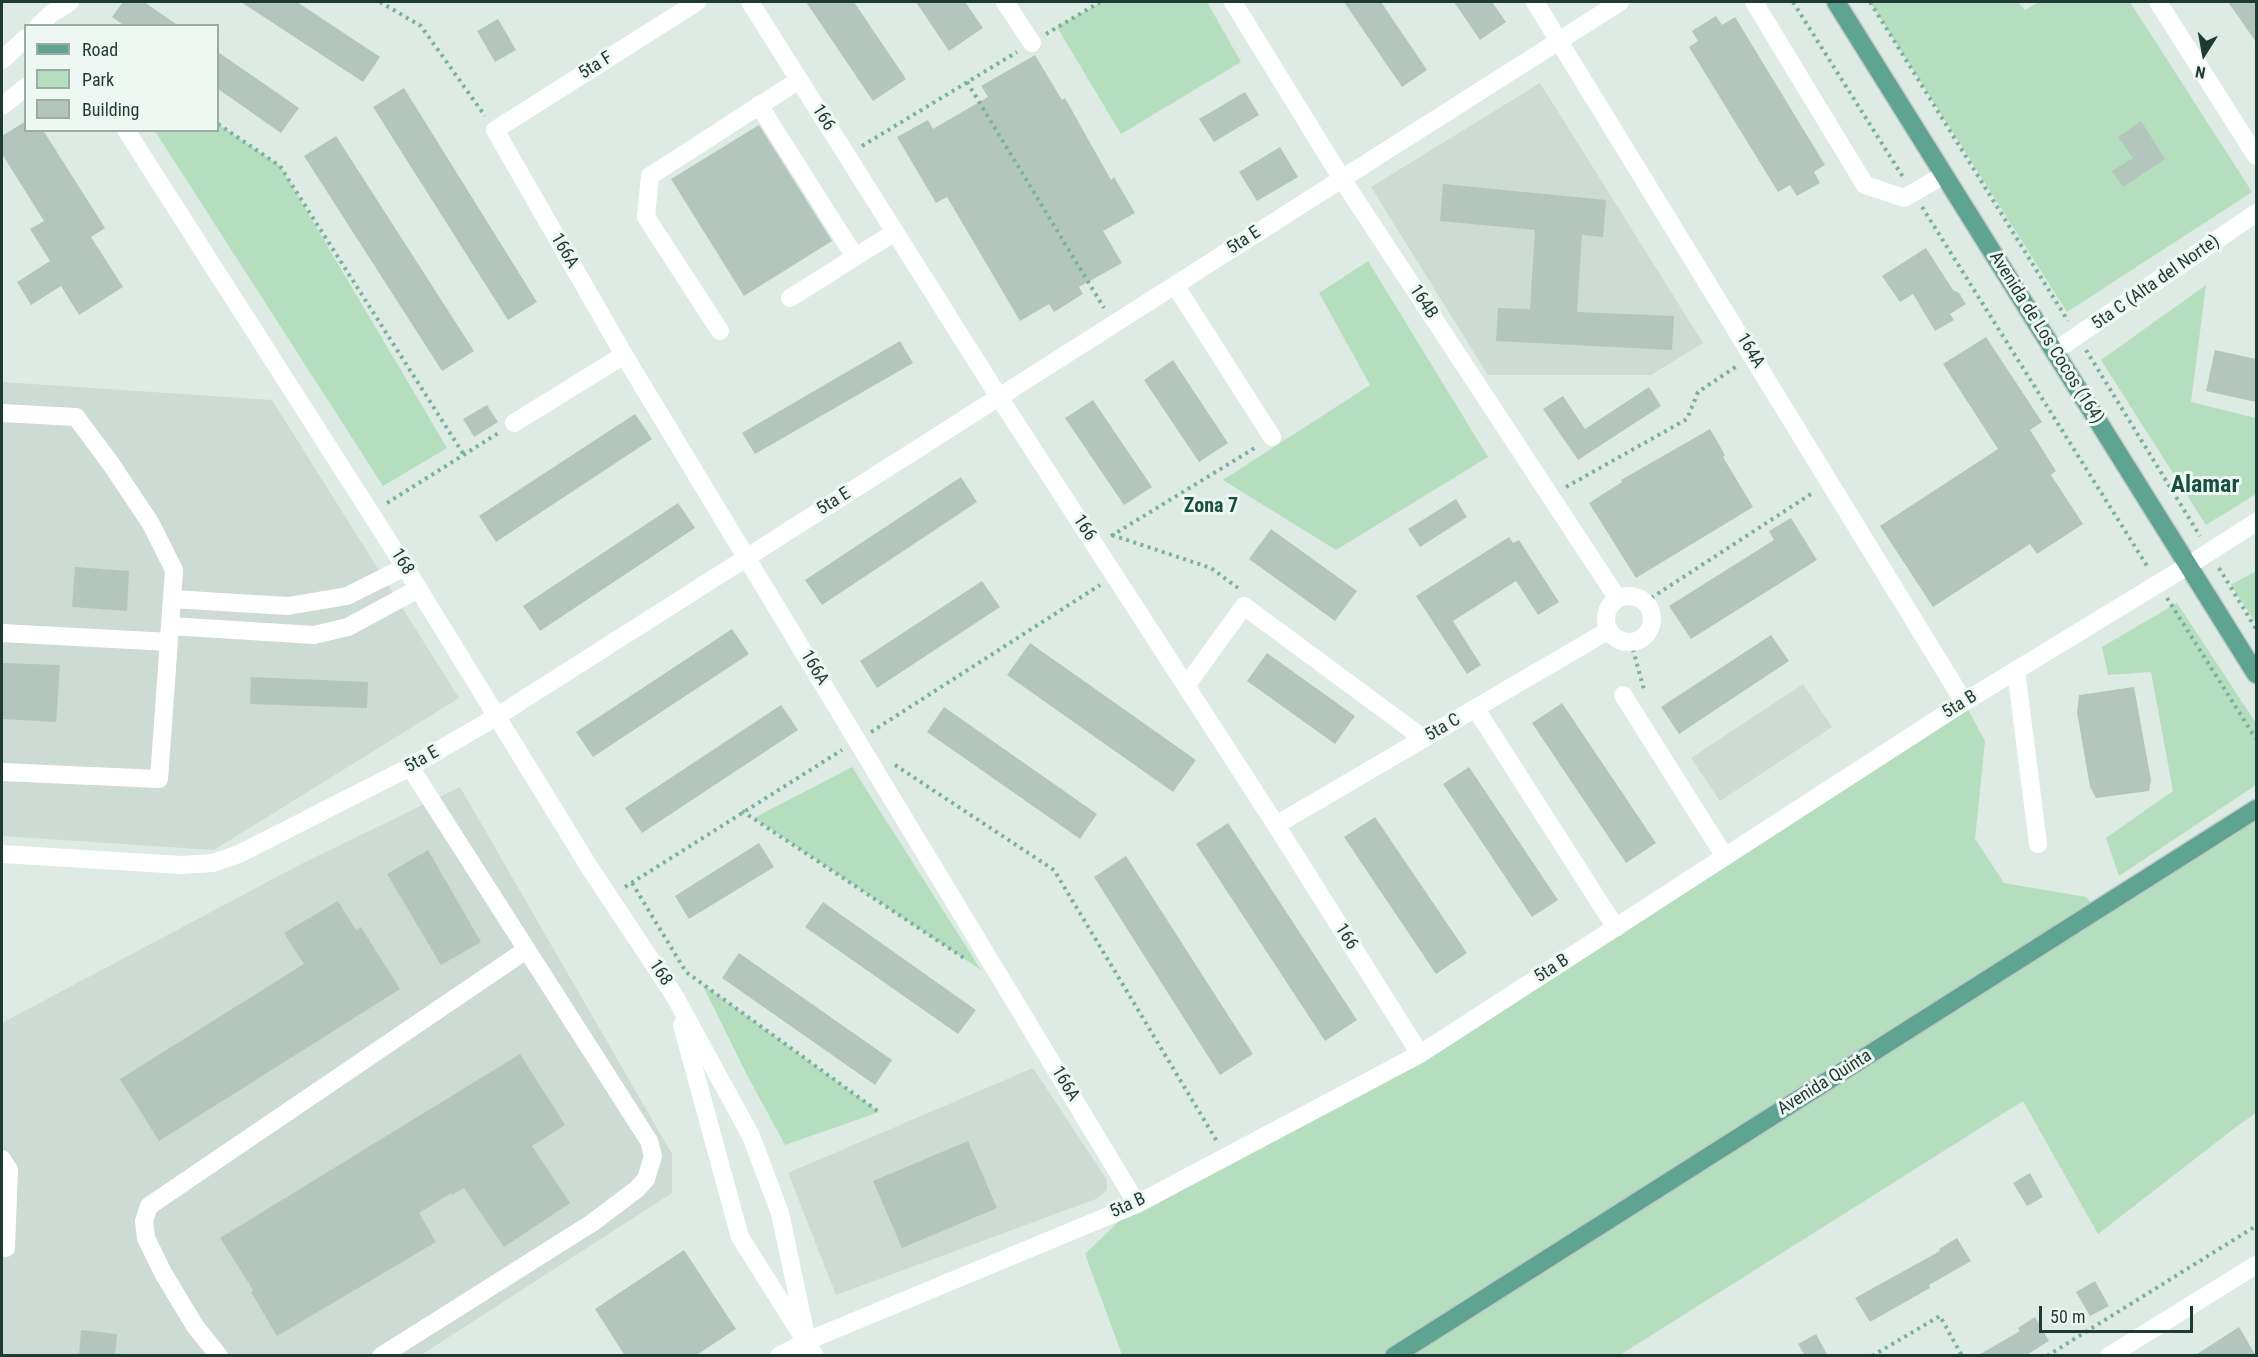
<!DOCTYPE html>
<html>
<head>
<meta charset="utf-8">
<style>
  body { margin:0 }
  #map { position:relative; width:2258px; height:1357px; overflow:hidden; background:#ddebe4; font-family:"Roboto Condensed",sans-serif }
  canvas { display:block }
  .frame { position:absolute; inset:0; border:3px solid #1e3b33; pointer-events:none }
  .legend { position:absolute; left:24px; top:24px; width:195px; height:108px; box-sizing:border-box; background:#eef7f2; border:2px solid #9baca6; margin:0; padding:8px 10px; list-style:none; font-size:18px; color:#1e3b33 }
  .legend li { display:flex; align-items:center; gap:12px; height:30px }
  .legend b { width:30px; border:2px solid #9baca6 }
  .north { position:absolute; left:2174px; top:24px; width:60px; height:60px; -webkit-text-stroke:4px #eef7f2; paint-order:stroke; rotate:191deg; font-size:16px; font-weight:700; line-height:24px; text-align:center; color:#1e3b33 }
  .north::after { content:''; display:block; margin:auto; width:21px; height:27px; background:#1e3b33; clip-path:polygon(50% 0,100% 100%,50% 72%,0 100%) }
  .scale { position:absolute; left:2039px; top:1306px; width:154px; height:27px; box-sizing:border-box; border:3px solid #1e3b33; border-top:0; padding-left:8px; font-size:18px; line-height:21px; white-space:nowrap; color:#1e3b33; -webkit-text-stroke:4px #eef7f2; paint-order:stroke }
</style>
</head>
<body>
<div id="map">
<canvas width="2258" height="1357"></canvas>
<div class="frame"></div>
<ul class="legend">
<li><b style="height:8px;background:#5ea490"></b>Road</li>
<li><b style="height:16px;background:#b4debe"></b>Park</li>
<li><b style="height:16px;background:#b3c6bd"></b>Building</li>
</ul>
<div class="north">N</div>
<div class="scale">50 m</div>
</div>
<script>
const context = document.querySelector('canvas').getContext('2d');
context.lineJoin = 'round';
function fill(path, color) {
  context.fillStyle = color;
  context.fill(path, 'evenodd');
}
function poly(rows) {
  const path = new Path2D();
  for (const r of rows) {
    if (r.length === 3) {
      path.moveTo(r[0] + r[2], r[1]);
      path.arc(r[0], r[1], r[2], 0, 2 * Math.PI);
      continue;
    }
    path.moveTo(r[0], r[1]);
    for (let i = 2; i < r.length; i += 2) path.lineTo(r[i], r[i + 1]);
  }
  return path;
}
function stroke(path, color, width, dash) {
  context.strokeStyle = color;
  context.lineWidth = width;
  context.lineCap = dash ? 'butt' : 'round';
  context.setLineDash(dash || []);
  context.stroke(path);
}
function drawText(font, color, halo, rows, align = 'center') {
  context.font = font + ' "Roboto Condensed",sans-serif';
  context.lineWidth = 6;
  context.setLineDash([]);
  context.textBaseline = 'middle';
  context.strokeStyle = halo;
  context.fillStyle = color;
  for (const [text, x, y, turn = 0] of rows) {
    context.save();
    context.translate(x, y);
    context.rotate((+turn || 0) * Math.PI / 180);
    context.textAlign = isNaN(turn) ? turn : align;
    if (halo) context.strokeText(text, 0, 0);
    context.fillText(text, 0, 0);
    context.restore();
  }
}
const built = poly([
  [1540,83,1703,343,1651,375,1488,375,1371,187],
  [2,382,272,400,459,698,214,850,2,836],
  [1803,684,1832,727,1720,801,1691,758],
  [460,787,672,1154,672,1193,421,1355,2,1356,2,1023,303,863],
  [1033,1068,1107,1180,1107,1190,1096,1199,836,1295,788,1173]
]);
const green = poly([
  [1101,2,1207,2,1241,62,1121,134,1057,27],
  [1870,2,2018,2,2025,10,2039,2,2130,2,2252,192,2067,312],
  [218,124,280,166,447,448,383,486,155,131,218,130],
  [1368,261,1488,457,1336,550,1223,480,1370,385,1319,293],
  [2206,285,2191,402,2256,418,2256,494,2206,525,2101,360],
  [2256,571,2256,623,2231,585],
  [2177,603,2256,723,2256,785,2119,876,2106,838,2173,791,2151,672,2108,675,2102,647],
  [1964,702,1985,741,1975,839,2004,883,2086,897,2098,910,2256,809,2256,1113,2236,1127,2098,1234,2023,1101,1620,1355,1122,1355,1085,1254,1137,1204,1420,1053],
  [852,767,981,970,754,818],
  [702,984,879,1112,785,1145,747,1075]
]);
const building = poly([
  [123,2,144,2,179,26,125,26,112,17],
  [241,2,297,2,380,57,363,82],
  [806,2,854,2,906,79,873,101],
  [916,2,965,2,983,28,949,51],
  [1344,2,1381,2,1427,70,1402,87],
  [1454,2,1492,2,1506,22,1480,40],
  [2228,2,2256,2,2256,42],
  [1716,16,1722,25,1735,17,1825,165,1814,172,1820,183,1797,196,1790,185,1778,192,1689,47,1698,41,1692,31],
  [498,19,516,50,495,62,477,31],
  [218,52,299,108,281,133,218,89],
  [1035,55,1062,100,1065,98,1111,180,1114,177,1135,213,1103,231,1122,263,1079,287,1083,294,1054,312,1049,304,1020,321,947,197,936,203,897,137,928,120,933,129,988,97,981,86],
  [404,88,537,302,508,320,373,107],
  [1245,92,1259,115,1214,142,1199,119],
  [26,121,26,130,43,130,105,228,91,237,123,287,79,315,61,286,31,305,17,282,50,261,30,229,44,221,2,154,2,136],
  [2141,121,2165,159,2123,187,2112,171,2133,158,2118,137],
  [759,125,832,241,744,296,671,179],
  [336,136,474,351,442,371,304,156],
  [1280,147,1298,177,1257,201,1239,172],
  [1443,184,1606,200,1603,237,1582,235,1577,312,1674,316,1672,350,1496,341,1498,308,1530,309,1535,230,1440,221],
  [1926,248,1953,290,1959,293,1966,304,1950,314,1954,320,1935,331,1913,294,1900,302,1882,276],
  [1986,337,2042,422,2030,430,2056,471,2051,475,2083,524,2037,554,2030,544,1933,607,1880,526,1998,449,1943,364],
  [900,341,913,363,755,454,742,433],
  [2215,350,2256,359,2256,402,2206,391],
  [1173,360,1228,443,1199,462,1144,380],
  [1649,387,1661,406,1578,460,1543,409,1563,396,1585,429],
  [1093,400,1152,487,1124,505,1065,418],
  [487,405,498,422,474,437,463,419],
  [635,414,652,439,496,542,479,516],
  [1710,429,1725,455,1723,457,1753,507,1636,578,1589,503,1622,482,1621,480],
  [961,477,977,502,822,605,805,580],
  [1456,499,1467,517,1420,547,1408,529],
  [678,503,695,528,540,631,523,606],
  [1791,518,1817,560,1691,639,1669,606,1774,540,1769,531],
  [1271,529,1357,591,1335,621,1249,559],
  [1509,537,1513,543,1519,540,1559,602,1538,615,1516,581,1453,621,1481,665,1467,674,1416,596],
  [75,567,129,571,127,611,72,607],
  [982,581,1000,607,877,688,860,661],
  [732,629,749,654,593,757,576,732],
  [1771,635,1789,661,1679,734,1661,707],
  [1030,643,1196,760,1173,792,1007,675],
  [1267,653,1355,716,1335,744,1247,681],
  [2,663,60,665,56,722,2,719],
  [251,677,368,682,367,708,250,704],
  [2134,687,2151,780,2149,791,2096,798,2090,787,2077,712,2079,695],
  [1562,703,1656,843,1626,863,1532,723],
  [781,705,798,730,642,833,625,808],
  [944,707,1097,814,1080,839,927,732],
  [1469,767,1558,900,1532,917,1443,784],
  [1375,817,1467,953,1436,974,1344,837],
  [1228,823,1357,1020,1325,1041,1196,844],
  [759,843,774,867,689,919,675,896],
  [428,850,481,942,441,965,387,874],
  [1126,856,1253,1054,1220,1075,1094,877],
  [338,901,356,930,361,927,400,989,159,1141,120,1079,304,964,284,933],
  [823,902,976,1010,958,1034,805,927],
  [739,953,892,1060,875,1085,722,978],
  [520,1054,565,1125,532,1146,570,1203,504,1247,464,1188,452,1195,451,1193,419,1213,436,1242,277,1336,251,1292,253,1290,220,1238],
  [968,1141,997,1208,902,1248,873,1181],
  [2030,1173,2043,1197,2027,1206,2013,1183],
  [1957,1238,1971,1261,1929,1285,1930,1288,1870,1322,1855,1298,1940,1251,1939,1249],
  [684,1250,736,1329,695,1356,625,1356,595,1309],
  [2095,1281,2109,1306,2090,1316,2076,1292],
  [2035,1317,2049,1341,2025,1356,1977,1356,2020,1331,2018,1328],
  [2239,1327,2256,1356,2194,1356],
  [81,1330,117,1334,115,1356,79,1356],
  [1816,1334,1828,1356,1805,1356,1798,1344]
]);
const path = poly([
  [380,2,421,26,485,116],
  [1793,2,1903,177],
  [1870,2,2068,321],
  [1046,34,1100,2],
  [967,82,1104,308],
  [218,124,280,166,464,455],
  [862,146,1017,52],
  [1922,207,2149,569],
  [2086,350,2200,536],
  [1566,487,1687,419,1698,392,1737,366],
  [387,503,500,432],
  [1112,535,1211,568,1238,588],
  [1111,536,1258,446],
  [2219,568,2256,629],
  [2167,598,2256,739],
  [1645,602,1814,492],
  [1631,642,1644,690],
  [871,732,1100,585],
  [895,765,1054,870,1218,1143],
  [742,811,967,960],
  [632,883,686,972,879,1112],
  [625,887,842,750],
  [1872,1356,1940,1316,1962,1356],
  [2047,1356,2256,1226]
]);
const minor = poly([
  [697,2,495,130,624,355,1137,1204],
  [750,2,999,397,1276,825,1420,1054],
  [1005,2,1032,43],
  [1233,2,1342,179,1618,599],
  [1535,2,1964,702],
  [1754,2,1865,185,1904,198,1944,175],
  [2158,2,2256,156],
  [38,26,52,13,70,2],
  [2,60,26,38],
  [759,105,855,257],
  [2,106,26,87],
  [126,130,405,567,588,865,674,995,751,1136,780,1213,807,1341],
  [1175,285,1272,437],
  [790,298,895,232],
  [720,331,646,217,650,176,799,80],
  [2055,351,2256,213],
  [2,413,76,417,111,464,151,524,174,570,159,779,2,772],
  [514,423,624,355],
  [1629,619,23],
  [172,599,288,606,347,596,405,567],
  [170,626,314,635,348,627,418,589],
  [2,633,169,642],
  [2016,670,2038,844],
  [1186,686,1244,606,1424,739],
  [1623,695,1725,857],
  [1476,709,1616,928],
  [1276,825,1609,630],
  [2,854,182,865,213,863,239,854,410,767,496,717,1620,2],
  [682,1025,740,1237,815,1356],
  [2,1159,9,1170,6,1248],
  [219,1356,195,1326,163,1273,146,1238,144,1221,149,1206,526,950],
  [381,1356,592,1223,637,1189,646,1179,653,1156,649,1141,410,767],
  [779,1356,807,1341,1137,1204,1420,1054,1964,702,2189,565,2256,522],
  [2109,1356,2256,1265]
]);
const major = poly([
  [1836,2,2256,674],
  [1394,1356,2256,809]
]);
const streetNames = [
  ["5ta F",596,66,-32],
  ["166",823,118,58],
  ["5ta E",1244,241,-33],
  ["166A",564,251,60],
  ["5ta C (Alta del Norte)",2156,283,-35],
  ["164B",1423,302,57],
  ["Avenida de Los Cocos (164)",2046,338,58],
  ["164A",1750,351,59],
  ["5ta E",834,502,-32],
  ["166",1084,528,57],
  ["168",402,562,58],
  ["166A",814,668,59],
  ["5ta B",1960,705,-32],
  ["5ta C",1443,728,-30],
  ["5ta E",422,760,-29],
  ["166",1346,937,58],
  ["5ta B",1552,969,-33],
  ["168",660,973,57],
  ["Avenida Quinta",1825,1083,-32],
  ["166A",1065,1084,59],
  ["5ta B",1128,1206,-25]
];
const neighbourhoodNames = [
  ["Zona 7",1211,507]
];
const districtNames = [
  ["Alamar",2205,486]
];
fill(built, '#ccdbd3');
fill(green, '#b4debe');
fill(building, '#b3c6bd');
stroke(major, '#c0c8c6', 21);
stroke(path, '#7bb19f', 4, [3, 4.5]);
stroke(minor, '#fff', 18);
stroke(major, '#5ea490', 18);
drawText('18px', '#1e3b33', '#eef7f2', streetNames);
drawText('bold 20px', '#184f40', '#eef7f2', neighbourhoodNames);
drawText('bold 24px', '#184f40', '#eef7f2', districtNames);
</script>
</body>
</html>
